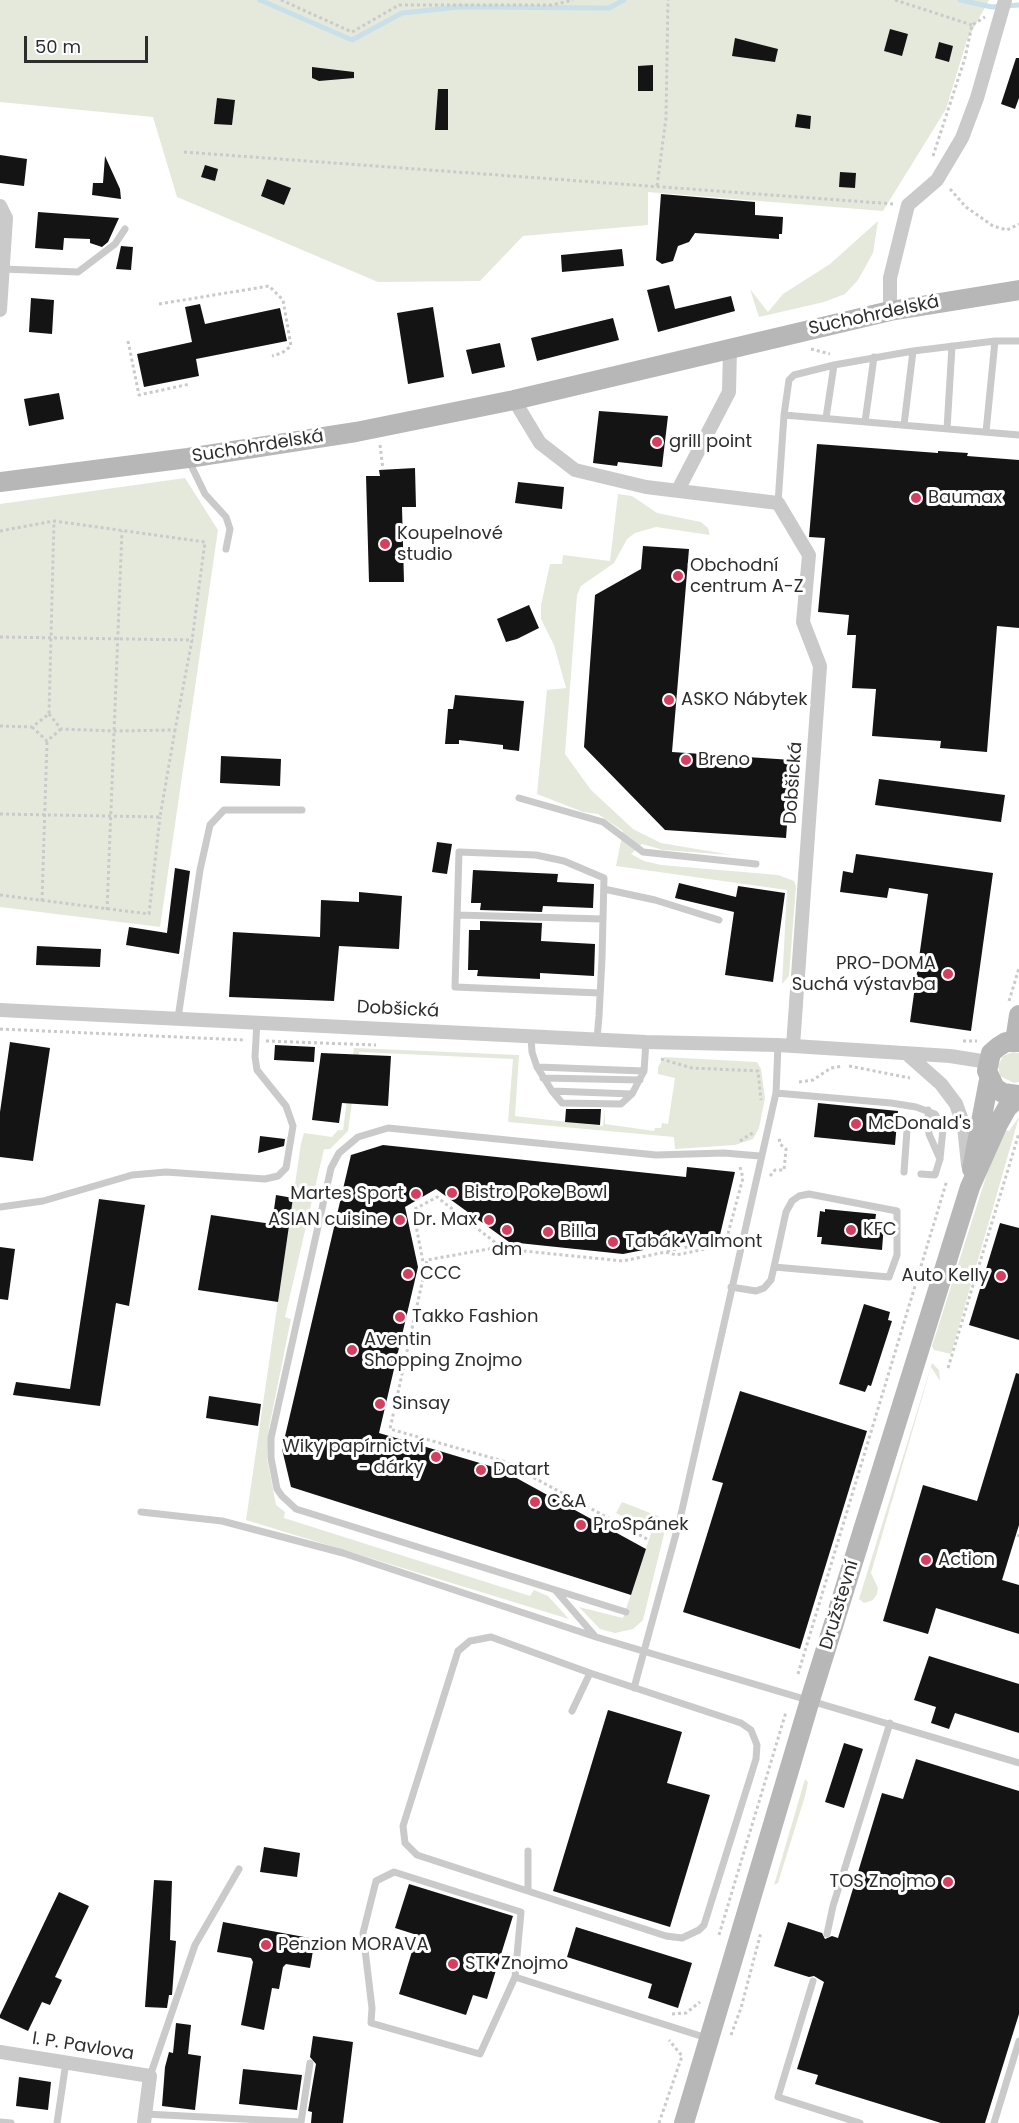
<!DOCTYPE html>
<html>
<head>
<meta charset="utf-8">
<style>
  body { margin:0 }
  #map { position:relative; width:1019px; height:2123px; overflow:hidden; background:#fff; font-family:Poppins,sans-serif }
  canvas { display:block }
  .scale { position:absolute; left:24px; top:36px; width:124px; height:27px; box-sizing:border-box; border:3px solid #2d2d2d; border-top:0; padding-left:8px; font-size:18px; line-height:21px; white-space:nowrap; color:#2d2d2d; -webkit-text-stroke:4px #fff; paint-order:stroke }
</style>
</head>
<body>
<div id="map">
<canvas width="1019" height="2123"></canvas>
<div class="scale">50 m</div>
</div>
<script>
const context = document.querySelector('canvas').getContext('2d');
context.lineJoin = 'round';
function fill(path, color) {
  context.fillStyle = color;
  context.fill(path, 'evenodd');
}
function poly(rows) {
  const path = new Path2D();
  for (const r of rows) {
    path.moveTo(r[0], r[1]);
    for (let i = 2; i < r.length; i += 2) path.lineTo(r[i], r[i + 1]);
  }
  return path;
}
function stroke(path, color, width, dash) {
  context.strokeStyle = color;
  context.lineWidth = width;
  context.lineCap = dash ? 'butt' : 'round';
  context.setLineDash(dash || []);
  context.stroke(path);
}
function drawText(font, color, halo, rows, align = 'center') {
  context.font = font + ' Poppins,sans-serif';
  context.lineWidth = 6;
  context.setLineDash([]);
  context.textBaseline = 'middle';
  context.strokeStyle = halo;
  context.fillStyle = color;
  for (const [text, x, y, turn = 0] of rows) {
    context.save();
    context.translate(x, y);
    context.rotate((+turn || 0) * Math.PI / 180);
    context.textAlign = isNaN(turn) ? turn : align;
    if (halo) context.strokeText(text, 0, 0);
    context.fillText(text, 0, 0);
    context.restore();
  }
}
const green = poly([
  [0,0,989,0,967,40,946,109,883,211,648,192,648,225,523,236,480,281,378,282,177,197,153,117,0,102],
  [878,221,873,253,858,280,845,294,824,302,759,317,750,289,768,312,783,294,830,264],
  [185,478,218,530,160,927,0,907,0,504],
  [618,494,632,496,657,513,701,522,708,528,710,535,656,527,635,533,627,539,614,563,581,586,577,595,565,754,591,790,633,829,661,843,732,855,663,850,642,844,631,854,644,861,661,865,778,875,794,881,796,886,789,976,782,984,787,890,616,866,623,831,598,814,583,812,537,794,547,690,566,688,554,645,541,619,541,605,550,564,562,564,563,555,610,561],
  [354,1048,519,1055,515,1116,603,1126,605,1110,605,1124,654,1131,655,1128,661,1128,662,1123,668,1124,675,1078,658,1074,658,1067,664,1057,757,1062,761,1069,765,1098,759,1128,753,1139,735,1145,675,1149,674,1137,508,1122,513,1059,359,1052,348,1131,330,1149,324,1149,285,1317,291,1319,269,1428,267,1458,276,1505,285,1512,284,1518,530,1596,534,1590,548,1596,569,1619,246,1520,301,1143,304,1133,332,1137,338,1130,343,1130],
  [1013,1052,1019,1053,1019,1082,1014,1083,1000,1076,998,1066,1003,1056],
  [1019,1117,951,1354,934,1350,932,1346,999,1136,1002,1129,1009,1131],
  [932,1363,939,1370,940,1381,931,1367,871,1573,878,1588,877,1594,873,1600,864,1603,859,1599],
  [622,1502,658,1516,664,1521,665,1530,643,1620,633,1629,615,1633,600,1629,579,1607,623,1618,651,1533,616,1513],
  [805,1779,808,1782,805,1796,778,1883,774,1885]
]);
const stream = poly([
  [260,0,352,40,402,13,459,7,609,8,624,0],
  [960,0,992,7,1019,5]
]);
const building = poly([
  [890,29,908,34,902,56,884,51],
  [735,38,778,49,775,62,732,56],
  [939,42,953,46,949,62,935,58],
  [1016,58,1019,58,1019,98,1015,109,1001,104],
  [653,65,653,91,638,91,638,66],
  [312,67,354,72,354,78,319,81,312,78],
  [438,89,448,89,448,130,435,130],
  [217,98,235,100,232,125,214,124],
  [797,114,811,116,810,129,795,127],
  [0,155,27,159,24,186,0,183],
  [105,156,120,189,121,199,92,195,93,183,103,183],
  [205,165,218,169,215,181,201,177],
  [840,172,856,173,855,188,839,187],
  [267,179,291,188,284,205,261,196],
  [661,194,755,202,755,215,783,217,782,234,779,234,779,239,695,233,689,242,678,246,673,261,662,264,656,260],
  [38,212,119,218,108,242,102,247,90,243,90,239,64,238,63,250,35,248],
  [121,246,133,247,131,270,116,269],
  [622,249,624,266,562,272,561,255],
  [669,285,675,309,731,296,735,311,658,332,647,290],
  [31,298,54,300,52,334,29,332],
  [200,304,205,324,280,308,287,341,196,359,199,376,144,387,137,354,192,342,185,307],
  [433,307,444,377,408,384,397,313],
  [613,318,619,340,537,361,531,338],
  [500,343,505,367,472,374,466,350],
  [59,393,64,419,29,426,24,399],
  [599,411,668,416,662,467,618,462,617,466,593,463],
  [817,444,938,453,938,451,968,453,967,456,1019,460,1019,628,997,626,987,752,940,748,941,741,872,736,876,689,852,688,856,635,847,635,849,615,818,612,825,538,809,537],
  [415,468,416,507,402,507,404,582,369,582,366,476,380,476,379,470],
  [518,482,564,487,562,509,515,503],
  [643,546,689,549,672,752,792,760,786,838,665,830,584,747,595,595,641,569],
  [529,605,539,628,517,639,506,642,497,619],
  [455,695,524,701,519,751,503,749,503,745,459,740,459,744,445,744,448,709,453,709],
  [221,756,281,759,280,786,220,783],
  [879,779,1005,795,1001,822,875,805],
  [437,842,452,844,447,874,432,872],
  [856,854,993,873,971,1031,910,1022,928,894,889,888,887,898,840,892,843,871,853,873],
  [175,868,190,871,179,954,126,945,129,927,167,933],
  [473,870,558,874,557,882,594,884,593,908,543,906,542,912,480,910,481,903,471,903],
  [679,883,736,897,738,886,785,893,773,982,725,975,734,912,675,898],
  [359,892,402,896,399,949,339,946,334,1001,229,997,233,932,320,937,321,900,359,902],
  [480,921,542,923,541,941,595,944,594,976,540,973,540,979,477,976,478,970,468,970,469,930,480,930],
  [37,946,101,949,100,967,36,965],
  [10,1042,50,1048,33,1161,0,1157,0,1112],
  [275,1045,315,1047,314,1062,274,1060],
  [321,1053,391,1056,388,1106,342,1103,339,1123,312,1120],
  [818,1103,898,1111,895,1145,814,1137],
  [566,1109,601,1109,600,1125,565,1122],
  [260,1136,285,1139,284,1146,258,1153],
  [383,1145,686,1177,687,1167,735,1172,720,1235,623,1254,509,1242,436,1189,405,1207,418,1267,379,1433,500,1469,646,1549,631,1595,291,1487,282,1449,351,1155],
  [276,1195,293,1198,278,1302,198,1290,211,1215,272,1224],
  [99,1199,145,1205,129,1306,116,1303,100,1406,13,1395,16,1382,70,1389],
  [825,1209,876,1214,875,1222,884,1223,882,1250,821,1244,822,1237,817,1237,820,1211,825,1212],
  [1000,1223,1019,1228,1019,1340,969,1325],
  [0,1247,15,1249,8,1300,0,1299],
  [864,1304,890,1312,888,1320,892,1321,871,1386,868,1385,865,1392,839,1384],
  [1016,1373,1019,1374,1019,1525,1002,1580,1019,1585,1019,1634,936,1608,928,1634,883,1621,923,1485,977,1501],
  [740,1391,867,1431,800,1649,683,1612,723,1483,712,1480],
  [209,1396,261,1404,258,1426,206,1418],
  [929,1656,1019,1684,1019,1733,955,1713,949,1729,931,1723,936,1707,914,1700],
  [608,1710,682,1732,667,1783,710,1795,670,1927,553,1891],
  [844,1743,863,1749,844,1808,825,1802],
  [916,1759,1019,1791,1019,2014,985,2123,941,2123,815,2084,818,2075,797,2069,824,1982,814,1976,809,1977,774,1966,788,1922,822,1933,825,1939,832,1936,838,1938,882,1793,903,1799],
  [264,1847,300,1853,297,1877,260,1872],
  [154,1880,172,1881,170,1940,176,1941,172,1995,169,1995,167,2008,145,2007],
  [409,1884,513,1916,487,1999,473,1995,466,2015,399,1994,417,1935,395,1928],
  [59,1892,89,1906,55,1977,62,1980,50,2005,42,2002,28,2031,0,2018,0,2015],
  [223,1922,315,1939,310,1968,286,1964,283,1967,279,1989,272,1988,264,2030,241,2025,253,1962,251,1958,217,1952],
  [576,1927,692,1963,678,2008,648,1998,652,1984,567,1957],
  [176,2023,191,2025,188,2054,201,2056,195,2110,162,2106,165,2067,169,2052,173,2053],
  [313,2036,353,2042,343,2123,311,2123,312,2112,308,2111,316,2064,310,2057],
  [243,2069,302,2075,297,2110,239,2104],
  [19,2077,51,2082,48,2110,16,2106]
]);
const path = poly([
  [281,0,352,32,399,5,552,5,573,0],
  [895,0,972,25],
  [184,152,894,204],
  [933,156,965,58,972,25,985,17],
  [657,186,666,118,668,0],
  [950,189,966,207,993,226,1007,230,1019,224],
  [159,304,269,286,283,300,291,346,282,353,272,356],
  [128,341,139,395,190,384],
  [811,349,830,354],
  [380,445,383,470],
  [0,531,54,521,205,542,192,640],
  [0,637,192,640,175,730,114,731,61,729,49,714],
  [0,726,32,727,49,714,54,521],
  [32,727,47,741,61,729],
  [0,814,160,817,175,730],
  [0,895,149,914,160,817],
  [42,901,47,741],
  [107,910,122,531],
  [1009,1001,1019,968],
  [0,1029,244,1040],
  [266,1041,376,1045],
  [963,1041,977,1041],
  [661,1059,692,1068,758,1071,761,1100],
  [849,1066,910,1078],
  [799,1082,813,1080,831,1068,843,1066],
  [740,1141,754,1132],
  [770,1176,775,1170,784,1170,786,1149,780,1144,779,1137],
  [667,1251,727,1239],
  [424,1267,413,1210,437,1197,501,1247],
  [948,1368,1019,1133],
  [1018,1537,1019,1534],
  [647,1539,503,1461,390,1429,427,1260,494,1248,623,1261,665,1252,676,1255,725,1245,743,1178,740,1167],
  [798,1674,947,1180],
  [719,1935,786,1712],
  [672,2014,686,2013,700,2002],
  [731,2035,741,2008,761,1932],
  [659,2123,682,2056,669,2040]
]);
const lane = poly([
  [3,269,78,272,115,244,125,229],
  [784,415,789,380,794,375,834,365,913,351,995,341,1019,341],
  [826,418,834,365],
  [865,422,874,357],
  [904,425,913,351],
  [947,429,952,346],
  [986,432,995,341],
  [189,461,205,494,226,517,230,529,226,549],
  [778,503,784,415,1019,435],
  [519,798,603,822,643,852,756,864],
  [604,889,655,900,719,920],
  [457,915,603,919],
  [178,1018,200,870,210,825,224,810,302,810],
  [531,1036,532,1052,537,1067,552,1091,632,1094,644,1071,646,1042],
  [597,1039,599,1016,602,958,604,878,564,861,536,855,459,852,455,987,600,993],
  [537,1067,644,1071],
  [543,1078,640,1080],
  [552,1091,562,1103,621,1104,632,1094],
  [776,1093,891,1103,916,1107,935,1114,943,1129,940,1159,935,1175,921,1174],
  [928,1110,929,1134,940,1159],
  [904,1172,907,1130],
  [0,1207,43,1201,132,1175,166,1172,265,1179,278,1176,286,1168,293,1126,286,1106,257,1070,255,1057,257,1021],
  [731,1287,756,1291,764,1288,771,1280,774,1267,889,1277,897,1255,897,1211,809,1194,799,1196,792,1201,786,1212,774,1267],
  [141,1512,222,1521,343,1553,596,1637,1019,1763],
  [556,1591,594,1635],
  [626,1612,296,1509,282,1496,277,1489,271,1458,271,1438,331,1168,339,1153,358,1137,388,1128,656,1155,724,1153,760,1156],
  [491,1637,590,1673,741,1723,751,1730,757,1745,756,1759,704,1925,699,1930,682,1938,666,1936,417,1855,405,1843,403,1826,458,1651,470,1641,491,1637],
  [634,1688,680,1519,776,1093,778,1045],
  [572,1711,590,1673],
  [528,1851,528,1891],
  [827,1934,833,1906,890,1723],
  [515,1977,521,1912,394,1872,376,1881,363,1933,372,2008,371,2023,480,2054,515,1977,707,2038],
  [813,1981,778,2097,860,2123],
  [150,2076,195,1945,239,1869],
  [145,2114,301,2122,310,2063],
  [0,2122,11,2123],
  [57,2123,66,2062],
  [994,2123,1019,2041]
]);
const street = poly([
  [0,206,6,218,0,310],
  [890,311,890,278,908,205,937,180,962,138,977,98,1005,0],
  [514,400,540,443,575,470,646,487,778,503,809,555,803,622,820,666,793,1046],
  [678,490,729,392,730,349],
  [0,1010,646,1042,778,1045,950,1056,988,1062],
  [907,1054,941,1084,956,1104,964,1126,968,1165],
  [0,2052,150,2076,144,2123]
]);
const secondary = poly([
  [0,482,188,458,356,432,514,400,890,311,1019,290],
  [1015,1041,1019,1015],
  [1019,1042,1006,1042,998,1047,991,1053,987,1071,995,1088,1003,1093,1019,1095],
  [972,1169,989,1080],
  [684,2123,810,1700,970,1187,998,1124,1007,1108,1019,1097]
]);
const markers = [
  [657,442,6,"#d53e5f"],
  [916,498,6,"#d53e5f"],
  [385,544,6,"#d53e5f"],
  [678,576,6,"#d53e5f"],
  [669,700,6,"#d53e5f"],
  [686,760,6,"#d53e5f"],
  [948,974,6,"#d53e5f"],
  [856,1124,6,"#d53e5f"],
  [452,1193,6,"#d53e5f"],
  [416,1194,6,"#d53e5f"],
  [400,1220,6,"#d53e5f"],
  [489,1220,6,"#d53e5f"],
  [507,1230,6,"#d53e5f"],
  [851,1230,6,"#d53e5f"],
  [548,1232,6,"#d53e5f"],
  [613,1242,6,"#d53e5f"],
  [408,1274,6,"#d53e5f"],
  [1001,1276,6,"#d53e5f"],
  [400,1317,6,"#d53e5f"],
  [352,1350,6,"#d53e5f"],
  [380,1404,6,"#d53e5f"],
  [436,1457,6,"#d53e5f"],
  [481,1470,6,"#d53e5f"],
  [535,1502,6,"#d53e5f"],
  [581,1525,6,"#d53e5f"],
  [926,1560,6,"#d53e5f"],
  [948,1882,6,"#d53e5f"],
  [266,1945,6,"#d53e5f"],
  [453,1964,6,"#d53e5f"]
];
const streetNames = [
  ["Suchohrdelská",874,316,-12],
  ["Suchohrdelská",258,447,-9],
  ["Dobšická",794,783,-86],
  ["Dobšická",398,1010,3],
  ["Družstevní",840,1605,-73],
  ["I. P. Pavlova",83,2047,9]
];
const poiNames = [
  ["grill point",669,442],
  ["Baumax",928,498],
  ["Koupelnové",397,534],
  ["studio",397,555],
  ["Obchodní",690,566],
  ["centrum A-Z",690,587],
  ["ASKO Nábytek",681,700],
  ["Breno",698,760],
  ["PRO-DOMA",936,964,"right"],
  ["Suchá výstavba",936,985,"right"],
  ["McDonald's",868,1124],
  ["Bistro Poke Bowl",464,1193],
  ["Martes Sport",404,1194,"right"],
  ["ASIAN cuisine",388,1220,"right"],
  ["Dr. Max",477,1220,"right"],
  ["KFC",863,1230],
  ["Billa",560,1232],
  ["Tabák Valmont",625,1242],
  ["dm",507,1250,"center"],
  ["CCC",420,1274],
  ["Auto Kelly",989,1276,"right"],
  ["Takko Fashion",412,1317],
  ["Aventin",364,1340],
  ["Shopping Znojmo",364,1361],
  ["Sinsay",392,1404],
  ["Wiky papírnictví",424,1447,"right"],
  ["- dárky",424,1468,"right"],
  ["Datart",493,1470],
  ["C&A",547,1502],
  ["ProSpánek",593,1525],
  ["Action",938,1560],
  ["TOS Znojmo",936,1882,"right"],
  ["Penzion MORAVA",278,1945],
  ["STK Znojmo",465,1964]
];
fill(green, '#e5e9dc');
stroke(stream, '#c9e0e8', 5);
fill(building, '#141414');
stroke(path, '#cacaca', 3, [3, 3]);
stroke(lane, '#cacaca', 7);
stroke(street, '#cacaca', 14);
stroke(secondary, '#b7b7b7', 20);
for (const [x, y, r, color] of markers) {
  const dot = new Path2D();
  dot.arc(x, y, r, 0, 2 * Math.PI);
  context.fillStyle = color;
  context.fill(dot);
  stroke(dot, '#fff', 2);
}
drawText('18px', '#2d2d2d', '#fff', streetNames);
drawText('18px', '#2d2d2d', '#fff', poiNames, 'left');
</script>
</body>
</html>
